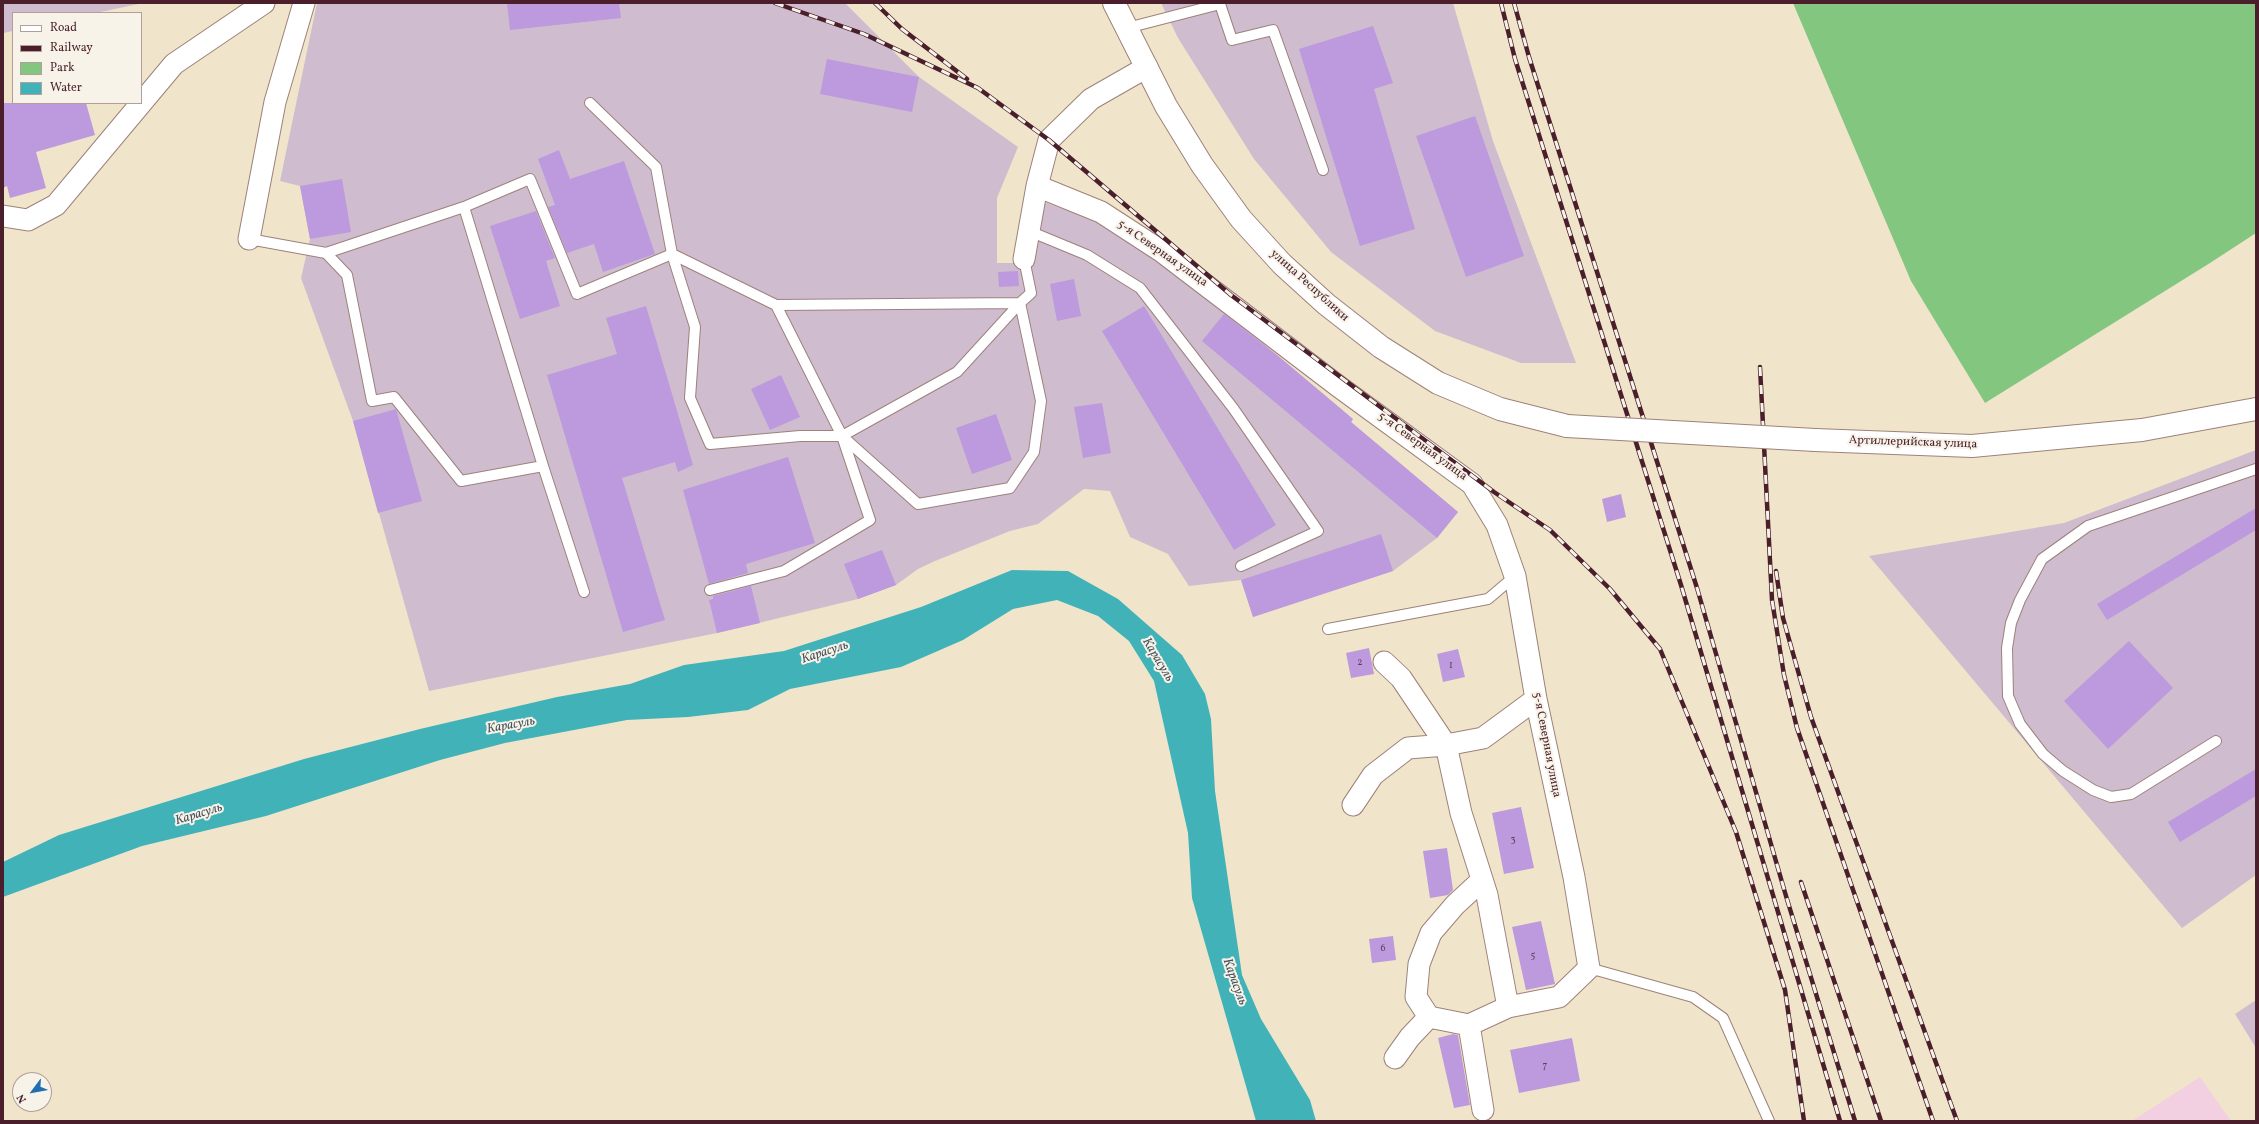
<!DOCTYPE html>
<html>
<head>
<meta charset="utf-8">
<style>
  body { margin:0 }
  #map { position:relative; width:2259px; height:1124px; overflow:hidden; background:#f0e5ca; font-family:Vollkorn,serif }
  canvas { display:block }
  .frame { position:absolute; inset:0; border:4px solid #4a1f2b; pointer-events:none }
  .legend { position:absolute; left:12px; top:12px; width:130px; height:92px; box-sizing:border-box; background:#f7f3e8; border:1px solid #b29e9c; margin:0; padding:5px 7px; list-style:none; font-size:12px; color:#4a1f2b }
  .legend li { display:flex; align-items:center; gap:8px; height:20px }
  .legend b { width:20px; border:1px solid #b29e9c }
  .north { position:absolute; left:12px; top:1072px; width:40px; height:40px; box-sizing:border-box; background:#f7f3e8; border:1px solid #b29e9c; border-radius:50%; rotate:238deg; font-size:11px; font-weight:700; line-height:16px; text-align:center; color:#4a1f2b }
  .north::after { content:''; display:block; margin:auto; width:14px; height:18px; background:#1f6fb2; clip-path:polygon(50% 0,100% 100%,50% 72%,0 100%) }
</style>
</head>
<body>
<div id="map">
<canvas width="2259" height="1124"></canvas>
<div class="frame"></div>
<ul class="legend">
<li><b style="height:5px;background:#fff"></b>Road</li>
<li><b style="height:5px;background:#4a1f2b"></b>Railway</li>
<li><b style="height:11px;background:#83c680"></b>Park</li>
<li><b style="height:11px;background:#42b2b9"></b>Water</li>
</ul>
<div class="north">N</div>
</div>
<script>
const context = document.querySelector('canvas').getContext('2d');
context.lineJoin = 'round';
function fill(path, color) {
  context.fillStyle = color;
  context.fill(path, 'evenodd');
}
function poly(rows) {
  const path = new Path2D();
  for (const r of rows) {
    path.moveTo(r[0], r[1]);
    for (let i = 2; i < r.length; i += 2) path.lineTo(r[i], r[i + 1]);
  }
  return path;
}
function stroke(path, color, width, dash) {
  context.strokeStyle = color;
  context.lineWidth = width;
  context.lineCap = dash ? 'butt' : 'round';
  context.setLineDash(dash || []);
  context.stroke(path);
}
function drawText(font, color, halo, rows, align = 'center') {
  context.font = font + ' Vollkorn,serif';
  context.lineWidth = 4;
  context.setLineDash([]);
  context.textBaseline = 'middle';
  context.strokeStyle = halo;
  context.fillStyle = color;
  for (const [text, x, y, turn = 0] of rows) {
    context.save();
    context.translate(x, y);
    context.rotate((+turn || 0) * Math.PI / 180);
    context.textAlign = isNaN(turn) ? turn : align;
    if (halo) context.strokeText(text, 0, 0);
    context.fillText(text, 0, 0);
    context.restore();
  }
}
const built = poly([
  [2200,1077,2231,1121,2132,1121]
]);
const industrial = poly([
  [3,3,143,3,96,13,13,13,13,31,3,33],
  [317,3,845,3,919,77,1018,147,997,198,997,263,1034,263,1044,202,1105,224,1226,312,1353,419,1351,422,1458,512,1437,538,1393,571,1253,617,1241,580,1189,586,1168,554,1130,537,1110,491,1084,489,1038,524,1010,531,935,561,918,569,896,585,858,599,717,633,429,691,353,421,301,278,310,239,300,186,280,181],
  [1161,3,1453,3,1493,141,1576,363,1521,363,1435,331,1331,252,1254,159,1178,38],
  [2256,450,2256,875,2182,928,1869,556,2064,523],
  [2256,1000,2256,1048,2235,1014]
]);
const green = poly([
  [1793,3,2256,3,2256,233,2210,263,1985,403,1911,281]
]);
const water = poly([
  [1012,570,1068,571,1118,599,1182,655,1205,694,1211,719,1215,791,1242,975,1261,1019,1310,1100,1316,1121,1256,1121,1192,898,1188,833,1154,681,1129,641,1098,616,1057,600,1013,609,963,640,901,667,790,689,748,710,688,717,627,720,505,743,440,760,266,816,142,846,3,897,3,862,59,835,304,759,420,729,557,697,630,684,684,665,784,651,921,607]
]);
const building = poly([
  [507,3,619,3,621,18,510,30],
  [1373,26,1393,83,1374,89,1415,229,1360,246,1299,49],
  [827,59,919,77,912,112,820,94],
  [3,103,86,103,95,135,36,152,46,188,10,198,7,186,3,188],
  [1475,116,1524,256,1466,277,1416,136],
  [559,150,570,179,624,161,655,254,603,272,594,244,567,253,548,207,555,205,538,159],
  [342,179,351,232,310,239,300,186],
  [536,211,555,258,546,261,560,306,520,319,490,226],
  [1018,271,1019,286,999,287,998,272],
  [1074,279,1081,316,1057,321,1050,284],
  [646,306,693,465,678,472,675,462,622,478,665,620,623,632,547,375,617,354,606,318],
  [1144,306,1276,525,1234,550,1102,331],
  [1224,314,1277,355,1353,419,1351,422,1458,512,1437,538,1202,341],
  [781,375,800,417,770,430,751,389],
  [1102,403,1111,453,1083,458,1074,407],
  [396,409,422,501,378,513,353,421],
  [996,414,1012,460,972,474,956,428],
  [788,457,815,543,746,564,748,573,709,584,683,490],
  [1621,494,1626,517,1607,522,1602,499],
  [2256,508,2256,530,2107,620,2097,604],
  [1381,534,1393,571,1253,617,1241,580],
  [882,550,896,585,858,599,844,564],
  [751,586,760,623,717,633,709,600,713,599,713,596],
  [2129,641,2173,688,2108,749,2064,701],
  [1369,648,1374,674,1351,678,1346,653],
  [1458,649,1465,677,1443,682,1437,654],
  [2256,769,2256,796,2180,842,2168,822],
  [1521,807,1534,868,1504,874,1492,813],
  [1447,848,1453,890,1448,895,1430,898,1423,851],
  [1541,921,1555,984,1526,990,1512,927],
  [1393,936,1396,960,1372,963,1369,939],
  [1453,1034,1458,1035,1470,1105,1454,1108,1438,1038],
  [1572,1038,1580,1081,1519,1093,1510,1050]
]);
const service = poly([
  [1127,28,1220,4,1232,40,1273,30,1323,170],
  [590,103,656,167,672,254,776,305,842,436,918,504,1010,488,1034,452,1041,401,1020,303,957,372,842,436],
  [1029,231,1087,255,1140,288,1233,408,1318,531,1241,566],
  [249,239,326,253,347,275,372,401,394,397,461,481,543,466,584,592],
  [326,253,464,207],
  [776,305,1020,303,1031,293,1024,259],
  [543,466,464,207,530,179,577,294,672,254,695,327,690,398,710,444,800,436,842,436,870,520,784,571,710,590],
  [1328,629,1488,599,1515,576],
  [2216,741,2131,794,2111,797,2093,790,2063,771,2043,754,2020,724,2008,696,2007,648,2011,623,2020,600,2042,559,2088,526,2256,469],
  [1589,968,1693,997,1723,1018,1769,1121]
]);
const minor = poly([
  [1037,186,1101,212,1161,251,1338,386,1472,484,1497,525,1515,576,1536,699,1574,877,1589,968,1559,997,1508,1007,1487,895,1461,813,1446,745,1408,748,1373,775,1353,805],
  [3,216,28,220,56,205,174,64,264,3],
  [249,239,275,102,304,3],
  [1024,259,1037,186,1049,140,1091,99,1147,67],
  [1384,662,1401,678,1446,745,1483,738,1536,699],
  [1429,1017,1416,997,1419,964,1431,933,1455,905,1482,880],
  [1469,1025,1483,1110],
  [1395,1058,1410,1037,1429,1017,1469,1025,1508,1007]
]);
const primary = poly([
  [1114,3,1166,106,1202,165,1241,219,1282,264,1326,304,1381,347,1438,383,1500,409,1567,426],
  [1815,440,1972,446,2142,430,2256,409]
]);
const rail = poly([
  [775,3,864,34,978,88,1049,140,1231,295,1494,492,1550,530,1610,589,1660,649,1736,832,1785,990,1804,1121],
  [875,3,902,29,967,79],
  [1501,3,1515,59,1681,585,1840,1121],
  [1514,3,1529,57,1697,588,1786,896,1855,1121],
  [1760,367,1772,600,1784,675,1797,728,1933,1121],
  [1776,571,1783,618,1811,717,1957,1121],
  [1801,882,1881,1121]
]);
const primaryBridge = poly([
  [1567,426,1815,440]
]);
const numberNames = [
  ["2",1360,663],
  ["1",1451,666],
  ["3",1513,840],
  ["6",1383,949],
  ["5",1533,956],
  ["7",1545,1066]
];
const streetNames = [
  ["5-я Северная улица",1162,254,35],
  ["улица Республики",1309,286,42],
  ["Артиллерийская улица",1913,443,2],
  ["5-я Северная улица",1422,447,36],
  ["5-я Северная улица",1546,745,79]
];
const waterNames = [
  ["Карасуль",825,653,-18],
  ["Карасуль",1157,660,59],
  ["Карасуль",511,726,-10],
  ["Карасуль",199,815,-17],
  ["Карасуль",1234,982,70]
];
fill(built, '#f2cfe1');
fill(industrial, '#cfbdcf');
fill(green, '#83c680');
fill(water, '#42b2b9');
fill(building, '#bd99dd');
stroke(service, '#9d827a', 12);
stroke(minor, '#9d827a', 23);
stroke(primary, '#9d827a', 24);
stroke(service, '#fff', 10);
stroke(minor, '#fff', 21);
stroke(primary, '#fff', 22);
stroke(rail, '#4a1f2b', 4.5);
stroke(rail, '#f7f3e8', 3, [9]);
stroke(primaryBridge, '#9d827a', 24, []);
stroke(primaryBridge, '#fff', 22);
drawText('10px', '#673e58', null, numberNames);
drawText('12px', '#4a1f2b', '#f7f3e8', streetNames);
drawText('italic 13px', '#47525d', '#f7f3e8', waterNames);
</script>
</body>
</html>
